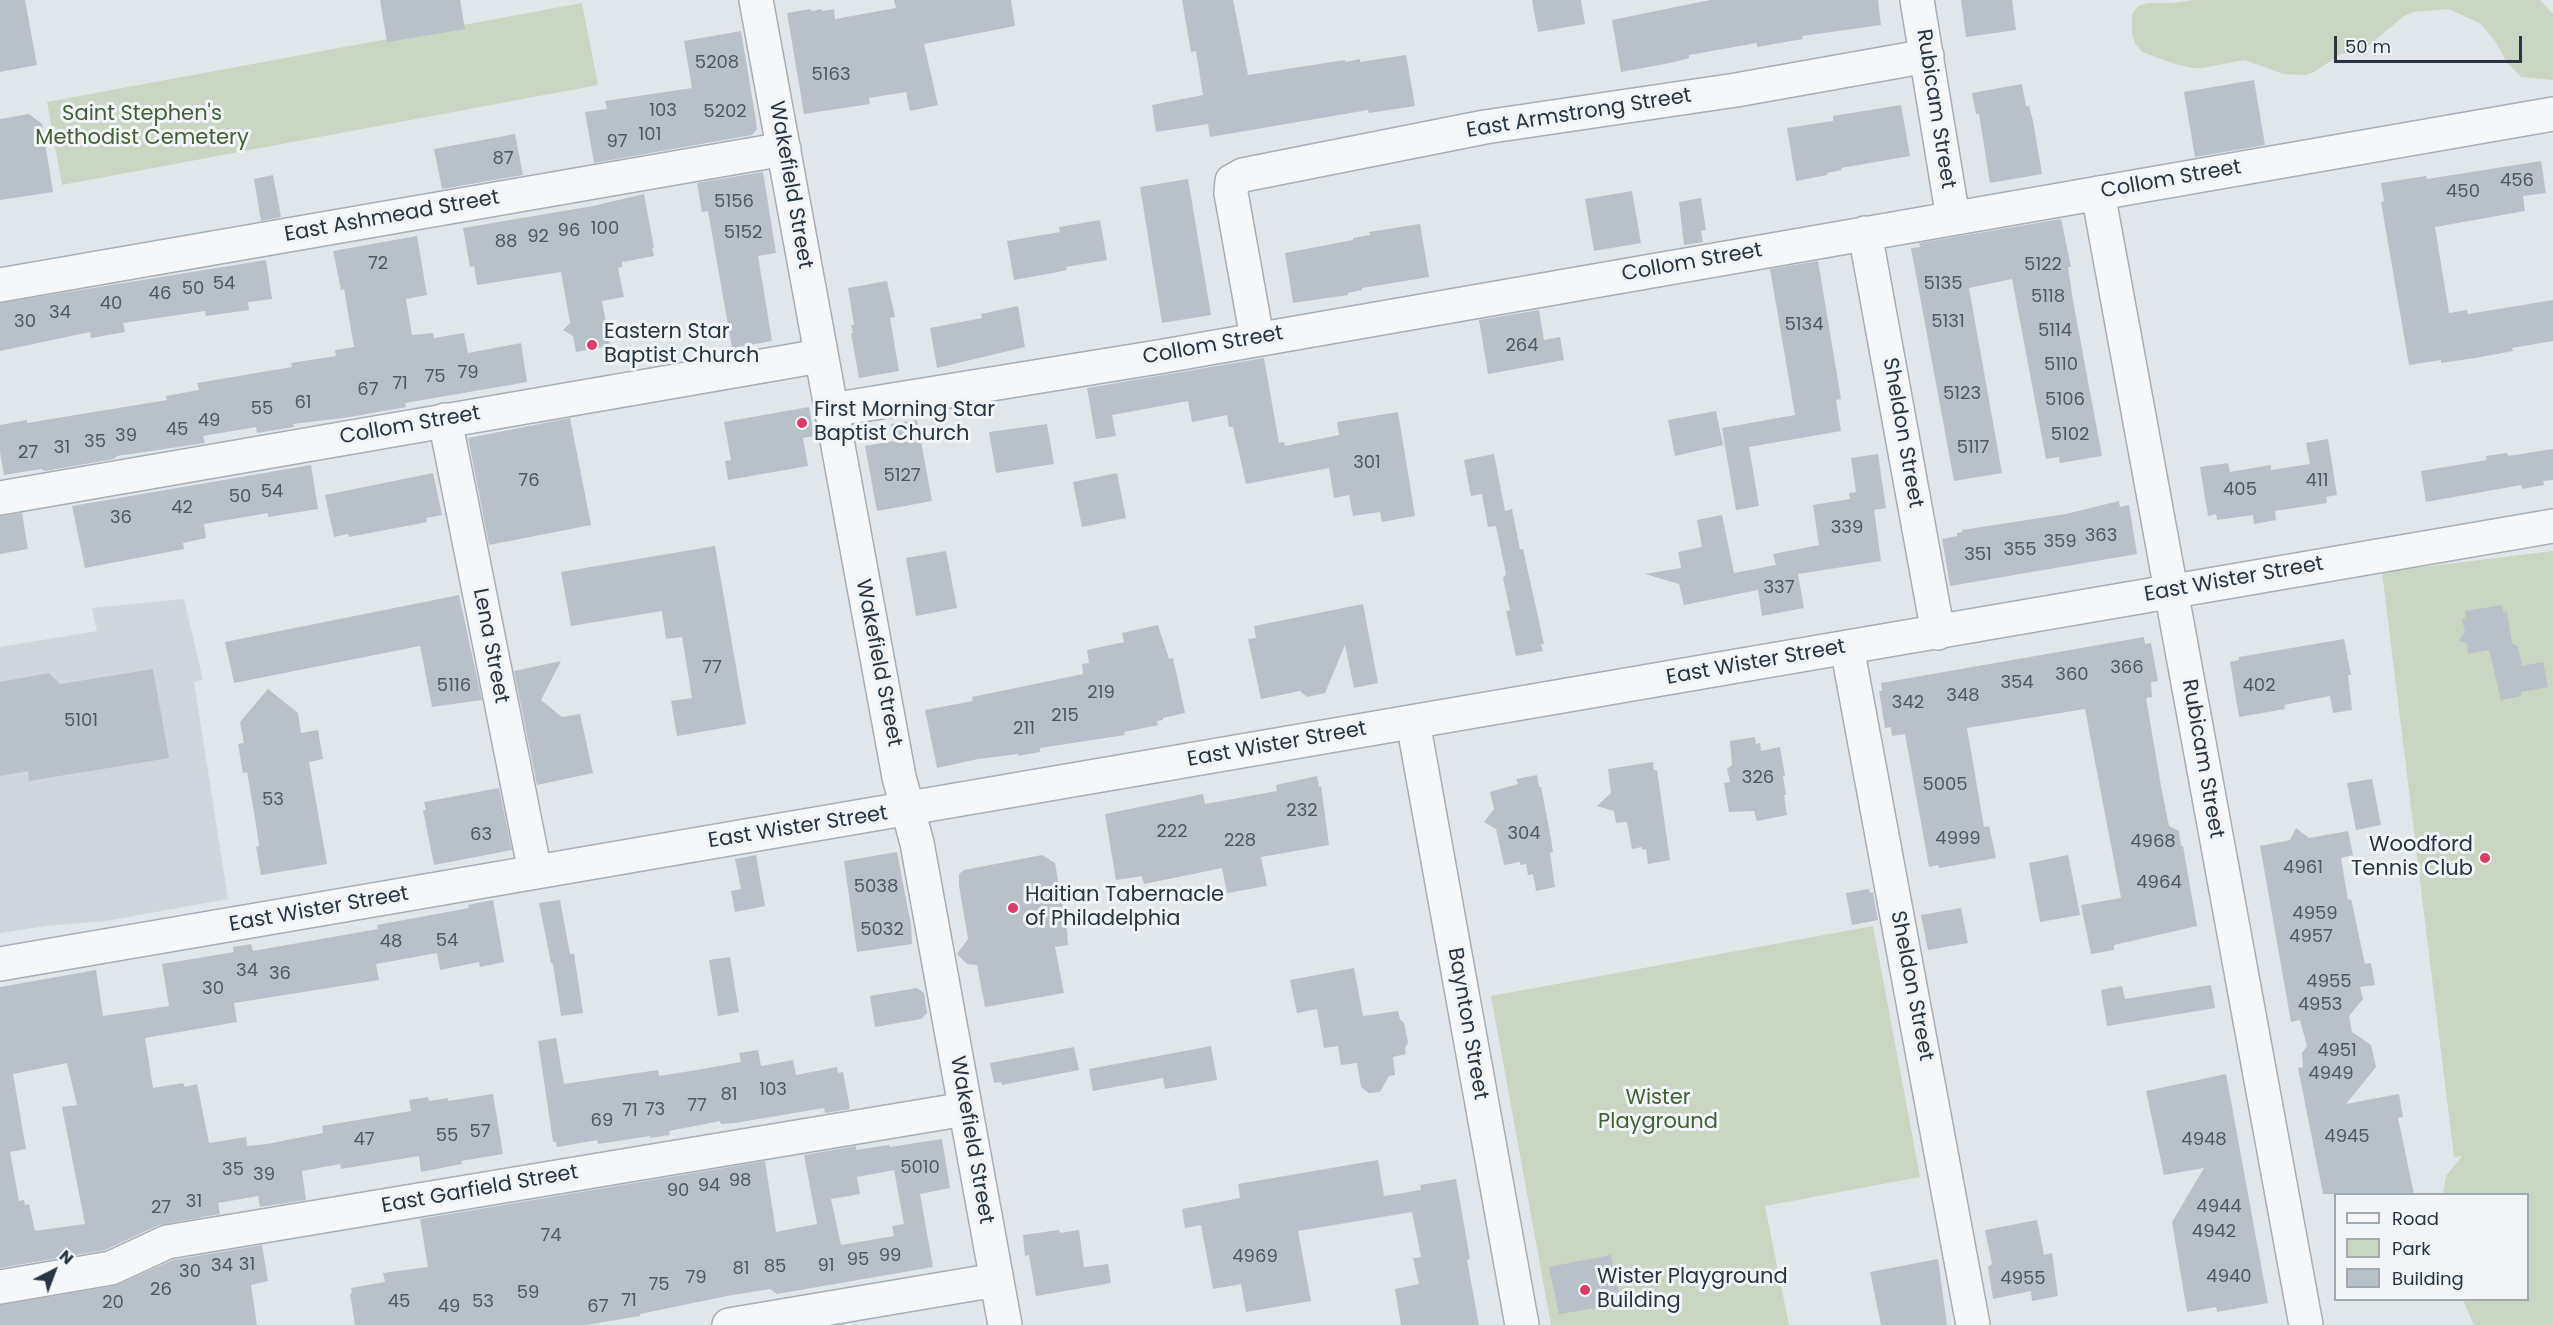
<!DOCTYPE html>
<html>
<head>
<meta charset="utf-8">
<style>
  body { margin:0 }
  #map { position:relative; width:2553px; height:1325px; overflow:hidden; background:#e1e6eb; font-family:Poppins,sans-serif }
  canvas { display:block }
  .legend { position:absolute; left:2334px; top:1193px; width:195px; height:108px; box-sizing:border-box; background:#f1f5f8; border:2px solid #a1a9b0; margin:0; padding:8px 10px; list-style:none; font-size:18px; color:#283644 }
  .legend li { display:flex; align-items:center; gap:12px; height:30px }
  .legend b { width:30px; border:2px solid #a1a9b0 }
  .north { position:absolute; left:24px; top:1241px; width:60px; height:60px; -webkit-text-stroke:4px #f1f5f8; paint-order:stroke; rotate:42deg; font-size:16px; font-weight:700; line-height:24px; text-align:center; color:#283644 }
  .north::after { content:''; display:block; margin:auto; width:21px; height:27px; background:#283644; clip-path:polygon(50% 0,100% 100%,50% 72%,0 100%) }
  .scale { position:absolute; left:2334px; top:36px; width:188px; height:27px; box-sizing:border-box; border:3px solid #283644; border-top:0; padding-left:8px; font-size:18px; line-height:21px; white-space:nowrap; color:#283644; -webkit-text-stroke:4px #f1f5f8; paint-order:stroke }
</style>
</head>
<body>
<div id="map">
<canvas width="2553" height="1325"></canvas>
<ul class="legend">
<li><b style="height:8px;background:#f5f7f9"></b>Road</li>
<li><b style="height:16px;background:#c9d6c2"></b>Park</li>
<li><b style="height:16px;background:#b8c0c9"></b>Building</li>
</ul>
<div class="north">N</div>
<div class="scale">50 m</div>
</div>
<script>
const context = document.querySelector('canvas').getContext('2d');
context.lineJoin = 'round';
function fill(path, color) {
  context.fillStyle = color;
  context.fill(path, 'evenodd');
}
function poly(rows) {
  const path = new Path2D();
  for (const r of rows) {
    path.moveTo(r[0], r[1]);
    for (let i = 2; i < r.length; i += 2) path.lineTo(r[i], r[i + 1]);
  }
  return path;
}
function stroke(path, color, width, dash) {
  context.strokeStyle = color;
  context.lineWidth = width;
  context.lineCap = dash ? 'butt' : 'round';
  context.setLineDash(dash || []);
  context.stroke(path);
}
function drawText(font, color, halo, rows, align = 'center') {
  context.font = font + ' Poppins,sans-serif';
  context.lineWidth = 6;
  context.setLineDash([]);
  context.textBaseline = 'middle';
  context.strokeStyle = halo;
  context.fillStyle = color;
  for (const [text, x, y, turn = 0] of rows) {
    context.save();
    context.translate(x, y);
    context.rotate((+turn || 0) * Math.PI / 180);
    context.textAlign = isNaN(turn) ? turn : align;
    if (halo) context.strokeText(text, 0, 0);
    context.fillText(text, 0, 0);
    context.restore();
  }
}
const built = poly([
  [184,599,203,680,194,682,228,899,106,921,46,926,0,933,0,647,97,631,92,608]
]);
const green = poly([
  [2195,0,2540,0,2553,14,2553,80,2521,77,2506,61,2495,41,2481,24,2449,9,2413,12,2404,16,2363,50,2341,54,2314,72,2305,75,2284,74,2244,60,2203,68,2192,68,2172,63,2142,52,2135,43,2132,34,2132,14,2138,6,2149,3,2171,3],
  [582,3,598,85,62,185,47,102],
  [2553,551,2553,1325,2474,1325,2463,1300,2528,1300,2528,1194,2443,1194,2446,1176,2462,1156,2454,1157,2382,572],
  [1873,926,1920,1177,1765,1206,1789,1325,1551,1325,1491,996]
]);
const building = poly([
  [0,0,25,0,37,65,0,72],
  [380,0,460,0,465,29,387,42],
  [894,0,1011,0,1015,26,924,44,938,105,910,111,906,92,869,98,870,104,804,114,787,13,811,9,811,11,822,9,822,11,834,9,835,19,896,8],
  [1182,0,1233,0,1248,75,1345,60,1345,62,1360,59,1360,62,1406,55,1415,106,1369,113,1368,110,1210,137,1208,124,1156,132,1152,105,1203,95,1196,51,1191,52],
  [1532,0,1581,0,1585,24,1538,32],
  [1710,0,1878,0,1881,25,1802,36,1803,39,1757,47,1757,43,1734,47,1689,55,1689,58,1675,62,1621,72,1612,20],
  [1961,0,2012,0,2016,30,1966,37],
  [741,31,755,115,757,129,752,135,594,163,585,112,607,109,605,101,692,88,684,41],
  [2254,80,2265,145,2195,157,2184,92],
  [2022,84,2026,106,2029,106,2033,121,2042,174,1990,183,1979,114,1976,114,1972,93],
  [1901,105,1910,156,1841,168,1842,170,1827,173,1827,175,1796,181,1787,128,1833,121,1833,116],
  [29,114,42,124,53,192,0,200,0,119],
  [515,134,523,175,442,189,434,149],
  [2541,161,2546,193,2523,196,2525,211,2435,227,2449,313,2467,310,2468,314,2553,300,2553,341,2512,348,2513,351,2475,358,2441,363,2441,360,2409,365,2381,202,2384,201,2381,183,2426,176,2427,179],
  [763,172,776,253,758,256,772,341,732,348,708,211,702,212,697,183],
  [273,175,281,217,261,221,254,179],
  [1188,179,1211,315,1162,323,1140,187],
  [1632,191,1641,243,1594,251,1585,199],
  [644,194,654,248,652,248,654,256,622,262,622,267,618,268,624,297,602,301,610,346,576,352,573,336,563,330,570,323,561,272,477,285,474,266,470,267,463,228,593,206],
  [1701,198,1706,230,1701,231,1703,242,1684,245,1679,202],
  [2061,219,2071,267,2068,267,2073,301,2102,456,2060,463,2059,457,2046,459,2012,279,1969,288,2002,473,1954,481,1911,248,1920,247,1919,243],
  [1100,220,1107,260,1066,267,1067,270,1058,272,1014,280,1007,241,1060,232,1059,227],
  [1420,224,1429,277,1362,288,1362,290,1348,293,1348,295,1293,303,1285,253,1353,240,1353,238,1370,235,1369,232],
  [417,236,427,295,406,299,412,335,433,333,434,338,464,333,468,353,521,343,527,382,405,403,406,407,350,417,293,424,294,427,257,433,256,427,203,436,205,443,117,456,114,459,45,471,41,469,4,475,0,452,0,425,27,420,27,423,167,400,166,396,199,390,197,383,292,367,291,363,336,356,335,350,354,347,344,289,341,290,333,251],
  [266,260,272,299,248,302,249,310,206,316,205,311,123,323,125,332,91,338,90,332,0,351,0,303],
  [1818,261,1841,399,1836,400,1841,431,1749,447,1759,506,1736,510,1722,428,1795,415,1770,269],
  [887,281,895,317,890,318,899,371,859,378,851,333,853,333,851,325,854,325,848,288],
  [1018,306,1025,347,937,368,930,328,982,318,981,314],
  [1539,310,1544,340,1560,337,1564,360,1488,374,1479,320],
  [1264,358,1279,443,1284,442,1285,446,1339,435,1337,422,1398,412,1415,516,1382,522,1380,512,1353,516,1349,495,1334,498,1329,468,1246,484,1233,427,1229,427,1227,415,1192,422,1188,401,1112,415,1116,436,1096,439,1087,388],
  [809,407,814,436,803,438,808,466,728,480,725,461,731,460,724,422],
  [1716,411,1723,445,1675,456,1668,420],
  [570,418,591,525,489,545,468,438],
  [917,420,932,501,877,511,865,446,894,441,891,424],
  [1047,424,1054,464,996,473,989,432],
  [2328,439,2337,495,2326,497,2327,503,2275,511,2276,520,2254,524,2253,515,2217,520,2216,514,2208,516,2200,467,2228,463,2230,472,2271,465,2271,470,2310,464,2306,443],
  [2553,449,2553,480,2543,481,2544,485,2522,489,2521,485,2426,502,2421,471,2487,460,2486,456,2507,453,2508,456],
  [1494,454,1505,511,1512,509,1520,549,1523,549,1544,644,1541,644,1543,651,1516,656,1506,611,1510,610,1503,578,1506,574,1496,526,1488,527,1482,494,1471,496,1464,460],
  [1878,454,1886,508,1874,510,1881,561,1798,574,1804,608,1762,616,1758,590,1684,605,1679,584,1645,574,1681,568,1678,552,1702,547,1697,520,1722,515,1734,573,1776,565,1773,554,1819,545,1813,505,1850,499,1849,493,1856,492,1851,458],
  [311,465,318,509,268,517,268,513,204,524,206,538,183,543,184,549,85,568,72,506],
  [433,473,442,515,426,518,427,522,349,537,348,534,334,537,325,495],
  [1117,473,1126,518,1082,527,1073,482],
  [2119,501,2120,507,2129,505,2137,554,1950,586,1942,539,1957,536,1957,533,1962,532,1962,530,2066,514],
  [22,513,28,549,0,554,0,516],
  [715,546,746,724,677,736,671,701,692,698,682,637,666,639,662,611,571,626,561,572],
  [946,551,957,608,916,616,906,558],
  [459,595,482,700,432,707,420,646,234,683,225,642],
  [1363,604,1378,683,1354,688,1345,645,1325,693,1307,697,1300,691,1261,699,1248,639,1256,638,1254,626],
  [2502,605,2503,612,2507,611,2512,643,2518,647,2522,666,2543,662,2548,687,2521,692,2521,696,2501,700,2489,650,2468,654,2467,644,2459,640,2465,632,2462,619,2466,619,2465,611],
  [1158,625,1169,659,1173,658,1185,713,1163,718,1163,720,1157,721,1158,725,1124,732,1125,735,1040,748,1040,752,1018,756,1018,754,978,759,937,768,925,710,973,701,972,697,1083,674,1082,664,1089,663,1087,650,1124,642,1122,633],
  [2144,637,2145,644,2151,643,2158,681,2151,682,2152,697,2146,698,2161,786,2169,826,2179,831,2181,846,2183,846,2197,926,2114,945,2114,950,2091,954,2081,905,2121,898,2085,709,1967,728,1984,827,1989,826,1996,858,1939,868,1938,865,1929,867,1905,734,1892,736,1891,727,1885,728,1879,691,1882,691,1881,683],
  [2344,639,2351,675,2348,675,2352,710,2333,713,2330,696,2284,705,2285,709,2239,717,2230,662,2239,660,2239,657],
  [561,661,541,700,562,717,580,714,593,773,537,785,514,671],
  [153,669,169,758,29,781,28,771,0,776,0,682,49,673,60,684],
  [268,689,298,713,301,733,318,730,323,759,309,762,327,864,261,875,256,847,259,846,255,818,247,772,243,773,238,744,244,743,240,722],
  [1755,737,1756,744,1760,743,1761,751,1780,747,1785,776,1783,776,1786,795,1784,795,1787,815,1757,821,1754,811,1729,812,1724,783,1730,782,1727,769,1732,765,1730,741],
  [1653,762,1654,770,1657,770,1670,860,1648,864,1646,849,1642,850,1642,847,1632,849,1627,822,1616,823,1614,811,1597,806,1611,793,1608,769],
  [1537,775,1539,787,1541,787,1551,839,1553,852,1550,853,1555,887,1536,891,1533,874,1528,875,1526,864,1520,865,1520,862,1504,865,1496,829,1484,822,1494,809,1490,792,1518,784,1516,779],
  [1317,776,1319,787,1321,786,1329,845,1261,857,1267,886,1227,893,1222,868,1144,884,1142,876,1116,880,1105,814,1203,794,1205,804,1277,791,1276,785],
  [2372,779,2381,825,2356,830,2347,783],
  [499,788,512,850,434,865,423,810,426,810,424,802],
  [2296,828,2309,838,2348,831,2353,855,2341,858,2348,900,2351,899,2365,964,2371,963,2375,985,2360,987,2363,999,2349,1016,2352,1032,2371,1045,2376,1067,2346,1104,2399,1094,2403,1117,2398,1118,2414,1194,2323,1194,2298,1068,2303,1067,2302,1053,2307,1046,2300,1020,2291,1022,2260,846,2290,840],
  [897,852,911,925,912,944,857,952,844,861],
  [756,855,765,906,735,912,731,891,741,889,735,859],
  [1042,855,1055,863,1067,931,1068,945,1055,947,1064,993,985,1007,977,965,967,964,957,954,968,939,959,885,959,874,964,870],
  [2068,855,2080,915,2040,922,2029,863],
  [1869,889,1870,893,1873,892,1878,920,1852,925,1846,893],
  [493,900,504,962,480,967,479,962,440,970,437,953,376,964,379,980,234,1003,237,1022,145,1038,153,1088,183,1083,185,1087,197,1084,209,1143,246,1137,247,1146,267,1144,323,1133,322,1126,411,1111,409,1100,428,1097,429,1101,448,1098,448,1101,493,1094,503,1154,461,1161,462,1164,421,1172,419,1156,341,1169,340,1164,302,1171,306,1200,260,1207,258,1196,218,1203,220,1214,159,1225,105,1250,0,1268,0,987,96,970,103,1016,169,1006,162,964,234,952,233,947,251,944,253,951,378,929,377,925,469,908,468,905],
  [67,1063,77,1105,62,1107,85,1224,35,1231,29,1204,25,1205,24,1200,19,1201,10,1152,26,1149,13,1074],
  [560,900,570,954,574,954,583,1013,561,1016,553,964,551,963,539,903],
  [1961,908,1968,943,1928,950,1921,915],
  [730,957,739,1012,718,1016,709,960],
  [1354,968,1363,1016,1398,1011,1400,1019,1404,1023,1408,1043,1405,1048,1406,1054,1393,1057,1395,1075,1389,1076,1380,1092,1369,1093,1361,1087,1357,1063,1341,1065,1338,1046,1324,1048,1317,1009,1297,1013,1290,980],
  [2211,985,2215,1008,2107,1026,2101,990,2122,986,2125,999],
  [917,988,924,993,927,1013,921,1019,875,1027,870,996],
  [556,1038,564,1084,658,1070,659,1076,697,1070,741,1062,739,1053,758,1050,761,1066,793,1060,796,1075,837,1067,838,1073,843,1072,850,1109,825,1113,824,1108,735,1123,721,1124,720,1121,669,1131,670,1135,650,1138,650,1136,598,1144,597,1140,557,1147,556,1142,553,1142,538,1041],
  [1211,1046,1217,1080,1165,1089,1163,1078,1093,1091,1089,1069],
  [1074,1047,1079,1070,1002,1085,1001,1082,994,1083,990,1063],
  [2226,1074,2268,1303,2217,1312,2216,1307,2187,1312,2172,1222,2204,1168,2164,1175,2146,1091],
  [942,1139,950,1188,920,1194,933,1267,777,1294,770,1289,727,1296,640,1314,640,1316,586,1325,355,1325,350,1294,352,1293,351,1288,385,1282,383,1273,428,1267,420,1219,765,1161,776,1232,817,1224,804,1155,856,1146,856,1150,889,1145,890,1147],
  [894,1170,904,1224,892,1226,894,1236,841,1245,831,1199,860,1194,857,1177],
  [1378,1160,1384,1196,1421,1190,1420,1185,1456,1179,1470,1259,1467,1260,1479,1325,1401,1325,1395,1289,1419,1284,1413,1258,1421,1257,1412,1212,1298,1231,1311,1301,1246,1312,1241,1284,1213,1289,1201,1225,1185,1228,1182,1209,1240,1198,1238,1184],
  [2037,1220,2044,1255,2052,1253,2058,1296,2032,1301,2031,1291,1993,1299,1988,1267,1992,1264,1985,1230],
  [1059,1230,1060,1233,1079,1230,1084,1267,1108,1264,1111,1283,1036,1296,1029,1255,1025,1256,1023,1235],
  [262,1245,268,1281,251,1285,257,1325,0,1325,0,1305,114,1286,173,1260],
  [1611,1255,1621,1304,1559,1314,1549,1267],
  [1938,1259,1947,1325,1881,1325,1870,1272]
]);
const minor = poly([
  [756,0,899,777,917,843,1005,1325],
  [1917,0,1953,218],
  [2098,193,2306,1325],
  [1865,233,1938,633],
  [0,285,784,149],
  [1257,338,1231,193,1232,181,1243,175,1485,127,1736,90,1927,56],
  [831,410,1158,357,2553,114],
  [445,420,535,872],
  [0,498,820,356],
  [1847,647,1973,1325],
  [1413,722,1522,1325],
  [0,964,2553,526],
  [0,1287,111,1268,167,1242,965,1109],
  [729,1325,996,1280]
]);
const markers = [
  [592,345,6,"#d93d68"],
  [802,423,6,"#d93d68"],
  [2485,858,6,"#d93d68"],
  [1013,908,6,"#d93d68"],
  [1585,1290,6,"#d93d68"]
];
const numberNames = [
  ["5208",717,63],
  ["5163",831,75],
  ["103",663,111],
  ["5202",725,112],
  ["101",650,135],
  ["97",617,142],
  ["87",503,159],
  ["456",2517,181],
  ["450",2463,192],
  ["5156",734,202],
  ["100",605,229],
  ["96",569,231],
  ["5152",743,233],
  ["92",538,237],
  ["88",506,242],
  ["72",378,264],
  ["5122",2043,265],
  ["54",224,284],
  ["5135",1943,284],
  ["50",193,289],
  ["46",160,294],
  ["5118",2048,297],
  ["40",111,304],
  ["34",60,313],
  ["30",25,322],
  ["5131",1948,322],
  ["5134",1804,325],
  ["5114",2055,331],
  ["264",1522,346],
  ["5110",2061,365],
  ["79",468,373],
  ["75",435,377],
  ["71",400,384],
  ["67",368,390],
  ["5123",1962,394],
  ["5106",2065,400],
  ["61",303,403],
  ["55",262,409],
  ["49",209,421],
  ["45",177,430],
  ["5102",2070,435],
  ["39",126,436],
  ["35",95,442],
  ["31",62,448],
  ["5117",1973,448],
  ["27",28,453],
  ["301",1367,463],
  ["5127",902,476],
  ["76",529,481],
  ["411",2317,481],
  ["405",2240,490],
  ["54",272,492],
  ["50",240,497],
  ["42",182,508],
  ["36",121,518],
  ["339",1847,528],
  ["363",2101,536],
  ["359",2060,542],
  ["355",2020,550],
  ["351",1978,555],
  ["337",1779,588],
  ["77",712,668],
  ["366",2127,668],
  ["360",2072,675],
  ["354",2017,683],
  ["5116",454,686],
  ["402",2259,686],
  ["219",1101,693],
  ["348",1963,696],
  ["342",1908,703],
  ["215",1065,716],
  ["5101",81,721],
  ["211",1024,729],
  ["326",1758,778],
  ["5005",1945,785],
  ["53",273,800],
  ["232",1302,811],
  ["222",1172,832],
  ["304",1524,834],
  ["63",481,835],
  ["4999",1958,839],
  ["228",1240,841],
  ["4968",2153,842],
  ["4961",2303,868],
  ["4964",2159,883],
  ["5038",876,887],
  ["4959",2315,914],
  ["5032",882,930],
  ["4957",2311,937],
  ["54",447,941],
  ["48",391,942],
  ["34",247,971],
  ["36",280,974],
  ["4955",2329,982],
  ["30",213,989],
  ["4953",2320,1005],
  ["4951",2337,1051],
  ["4949",2331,1074],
  ["103",773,1090],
  ["81",729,1095],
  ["77",697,1106],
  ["73",655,1110],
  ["71",630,1111],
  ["69",602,1121],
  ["57",480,1132],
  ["55",447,1136],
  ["4945",2347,1137],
  ["47",364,1140],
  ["4948",2204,1140],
  ["5010",920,1168],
  ["35",233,1170],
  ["39",264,1175],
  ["98",740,1181],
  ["94",709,1186],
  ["90",678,1191],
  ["31",194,1202],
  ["4944",2219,1207],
  ["27",161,1208],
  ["4942",2214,1232],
  ["74",551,1236],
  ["99",890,1256],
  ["4969",1255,1257],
  ["95",858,1260],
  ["31",247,1265],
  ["34",222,1266],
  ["91",826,1266],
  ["85",775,1267],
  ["81",741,1269],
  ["30",190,1272],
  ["4940",2229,1277],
  ["79",696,1278],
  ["4955",2023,1279],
  ["75",659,1285],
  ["26",161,1290],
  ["59",528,1293],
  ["71",629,1301],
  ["45",399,1302],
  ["53",483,1302],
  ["20",113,1303],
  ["49",449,1307],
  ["67",598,1307]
];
const streetNames = [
  ["Rubicam Street",1935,109,81],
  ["East Armstrong Street",1579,114,-9],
  ["Collom Street",2171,180,-10],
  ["Wakefield Street",790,185,80],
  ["East Ashmead Street",392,217,-10],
  ["Collom Street",1692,263,-10],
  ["Collom Street",1213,346,-10],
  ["Collom Street",410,426,-10],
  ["Sheldon Street",1902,433,80],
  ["East Wister Street",2234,580,-10],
  ["Lena Street",490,646,79],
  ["Wakefield Street",878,663,79],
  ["East Wister Street",1756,663,-10],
  ["East Wister Street",1277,745,-10],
  ["Rubicam Street",2202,759,80],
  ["East Wister Street",798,828,-9],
  ["East Wister Street",319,910,-10],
  ["Sheldon Street",1911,986,79],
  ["Baynton Street",1467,1024,80],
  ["Wakefield Street",971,1140,80],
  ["East Garfield Street",480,1190,-10]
];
const parkNames = [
  ["Saint Stephen's",142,115],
  ["Methodist Cemetery",142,139],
  ["Wister",1658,1099],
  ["Playground",1658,1123]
];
const poiNames = [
  ["Eastern Star",604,333],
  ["Baptist Church",604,357],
  ["First Morning Star",814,411],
  ["Baptist Church",814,435],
  ["Woodford",2473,846,"right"],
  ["Tennis Club",2473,870,"right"],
  ["Haitian Tabernacle",1025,896],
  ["of Philadelphia",1025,920],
  ["Wister Playground",1597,1278],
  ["Building",1597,1302]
];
fill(built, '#cfd6dd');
fill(green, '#c9d6c2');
fill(building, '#b8c0c9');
stroke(minor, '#a6aeb6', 36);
stroke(minor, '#f5f7f9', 33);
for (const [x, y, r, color] of markers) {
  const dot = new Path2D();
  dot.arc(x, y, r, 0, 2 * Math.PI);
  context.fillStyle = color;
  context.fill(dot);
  stroke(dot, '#f1f5f8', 2);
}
drawText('18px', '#4c5865', null, numberNames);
drawText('21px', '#283644', '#f1f5f8', streetNames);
drawText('21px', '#426134', '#f1f5f8', parkNames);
drawText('21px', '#283644', '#f1f5f8', poiNames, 'left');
</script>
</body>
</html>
